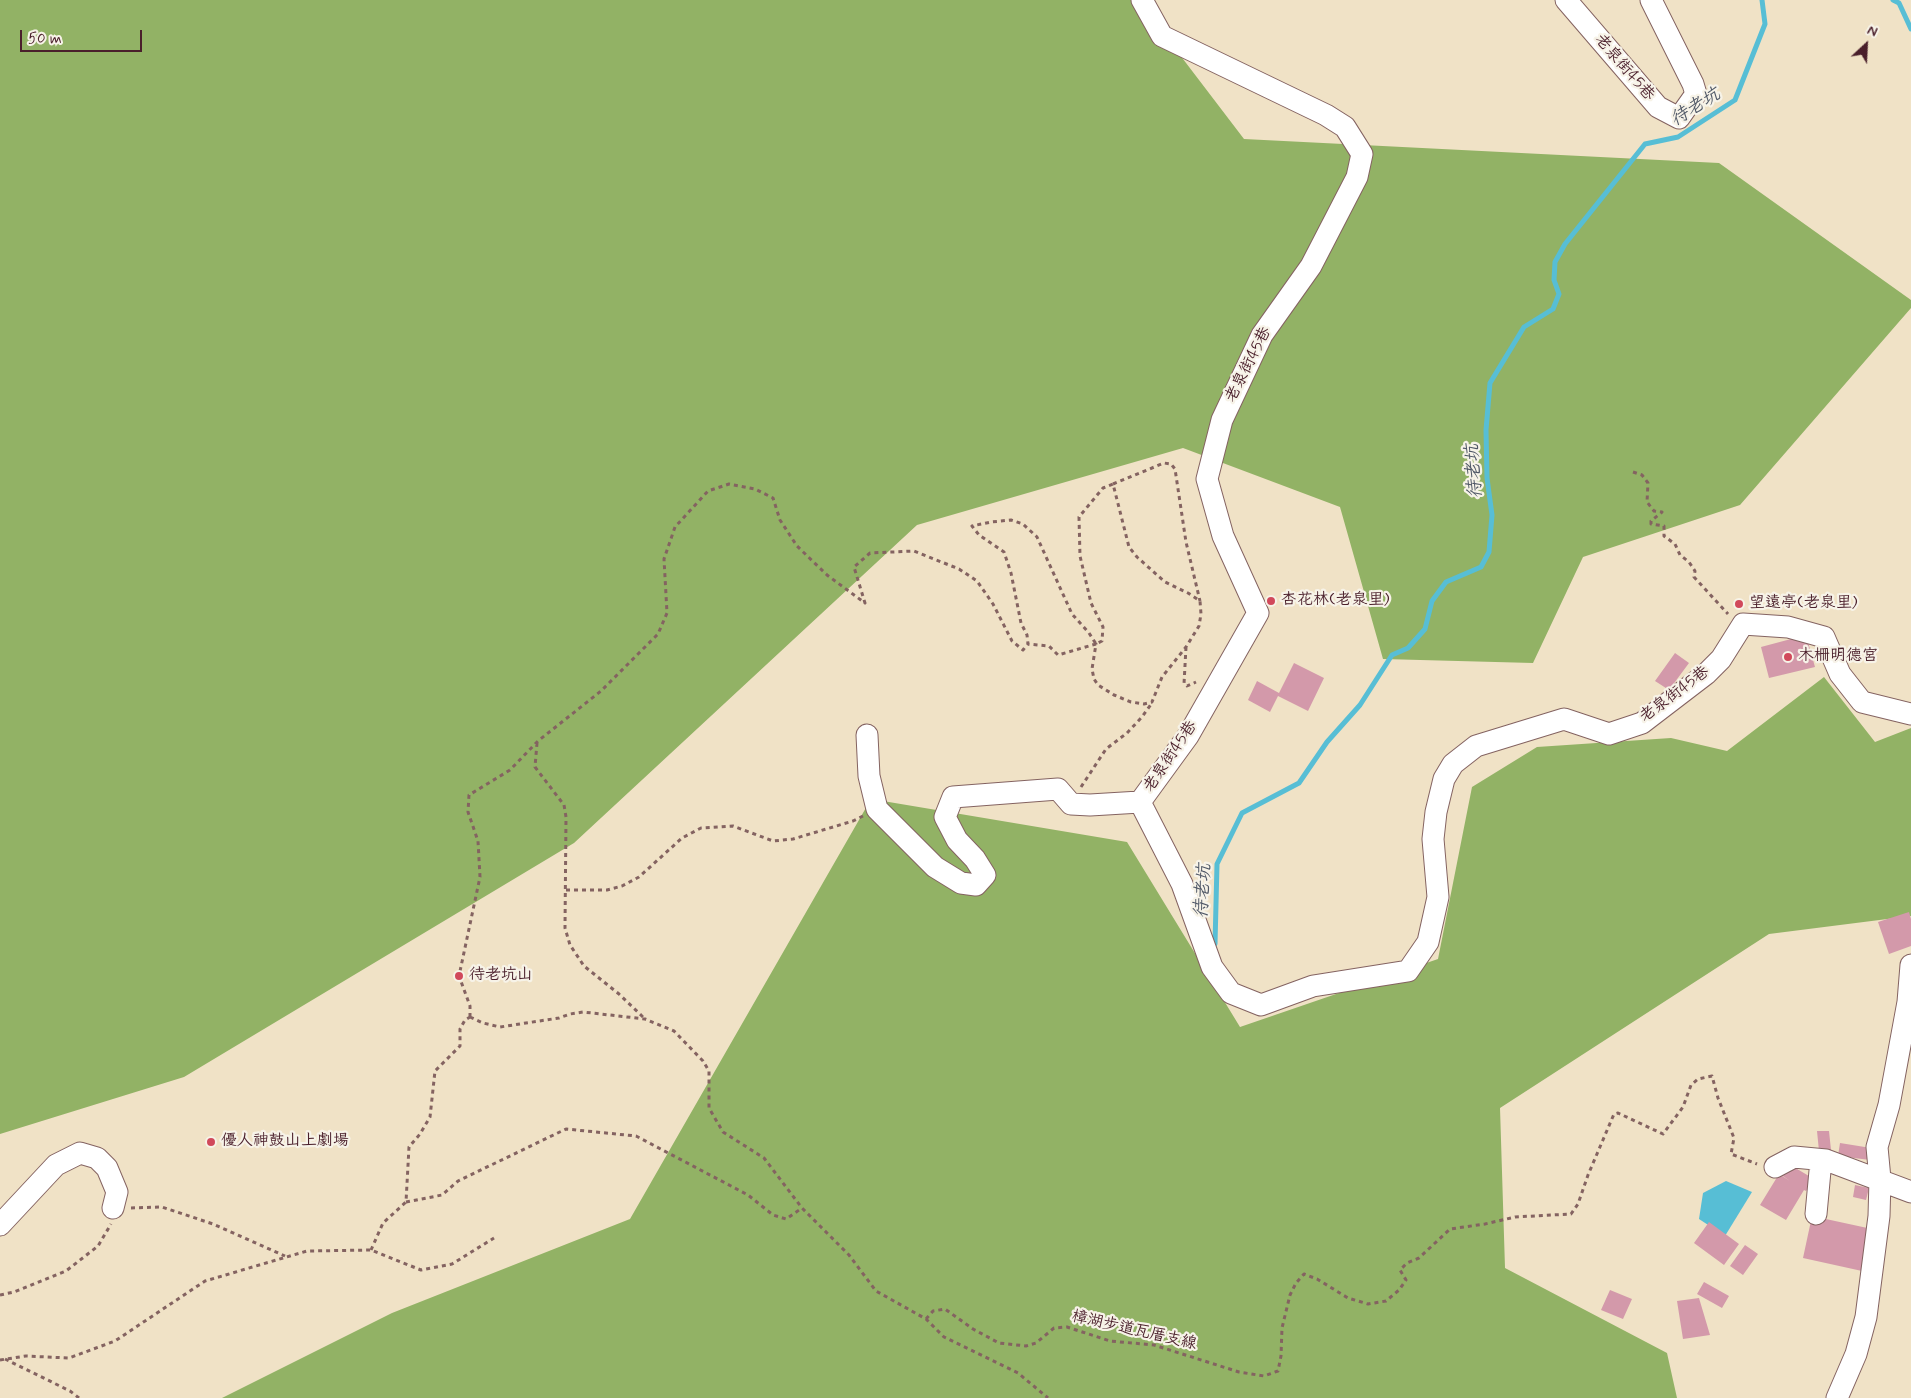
<!DOCTYPE html>
<html>
<head>
<meta charset="utf-8">
<style>
  body { margin:0 }
  #map { position:relative; width:1911px; height:1398px; overflow:hidden; background:#f0e2c6; font-family:Mynerve,sans-serif }
  canvas { display:block }
  .north { position:absolute; left:1841px; top:20px; width:50px; height:50px; -webkit-text-stroke:4px #f7f3e8; paint-order:stroke; rotate:25deg; font-size:14px; font-weight:700; line-height:20px; text-align:center; color:#4a1f2b }
  .north::after { content:''; display:block; margin:auto; width:18px; height:22px; background:#4a1f2b; clip-path:polygon(50% 0,100% 100%,50% 72%,0 100%) }
  .scale { position:absolute; left:20px; top:30px; width:122px; height:22px; box-sizing:border-box; border:2px solid #4a1f2b; border-top:0; padding-left:6px; font-size:15px; line-height:18px; white-space:nowrap; color:#4a1f2b; -webkit-text-stroke:4px #f7f3e8; paint-order:stroke }
</style>
</head>
<body>
<div id="map">
<canvas width="1911" height="1398"></canvas>
<div class="north">N</div>
<div class="scale">50 m</div>
</div>
<script>
const context = document.querySelector('canvas').getContext('2d');
context.lineJoin = 'round';
function fill(path, color) {
  context.fillStyle = color;
  context.fill(path, 'evenodd');
}
function poly(rows) {
  const path = new Path2D();
  for (const r of rows) {
    path.moveTo(r[0], r[1]);
    for (let i = 2; i < r.length; i += 2) path.lineTo(r[i], r[i + 1]);
  }
  return path;
}
function stroke(path, color, width, dash) {
  context.strokeStyle = color;
  context.lineWidth = width;
  context.lineCap = dash ? 'butt' : 'round';
  context.setLineDash(dash || []);
  context.stroke(path);
}
function drawText(font, color, halo, rows, align = 'center') {
  context.font = font + ' Mynerve,"LXGW WenKai TC",sans-serif';
  context.lineWidth = 4.5;
  context.setLineDash([]);
  context.textBaseline = 'middle';
  context.strokeStyle = halo;
  context.fillStyle = color;
  for (const [text, x, y, turn = 0] of rows) {
    context.save();
    context.translate(x, y);
    context.rotate((+turn || 0) * Math.PI / 180);
    context.textAlign = isNaN(turn) ? turn : align;
    if (halo) context.strokeText(text, 0, 0);
    context.fillText(text, 0, 0);
    context.restore();
  }
}
const forest = poly([
  [0,0,1138,0,1244,139,1719,163,1911,300,1911,308,1740,505,1583,557,1533,663,1383,659,1340,507,1183,448,917,525,574,843,184,1077,0,1134],
  [1824,677,1875,742,1911,728,1911,916,1769,934,1500,1108,1505,1268,1667,1353,1677,1398,222,1398,392,1313,630,1219,871,799,1127,842,1240,1027,1438,959,1472,787,1537,747,1671,738,1727,751]
]);
const water = poly([
  [1726,1181,1752,1192,1725,1236,1699,1219,1703,1193]
]);
const stream = poly([
  [1893,0,1899,3,1911,29],
  [1215,944,1217,864,1242,813,1299,783,1327,742,1360,705,1392,655,1408,648,1425,629,1432,601,1446,582,1481,567,1489,552,1492,515,1487,478,1486,430,1490,383,1524,327,1553,309,1559,294,1554,280,1555,262,1565,244,1645,144,1678,137,1735,100,1765,24,1762,0]
]);
const building = poly([
  [1806,635,1815,667,1769,678,1761,647],
  [1675,653,1689,663,1669,690,1655,681],
  [1294,663,1324,678,1308,711,1278,696,1270,712,1248,700,1257,681,1279,693],
  [1909,912,1911,919,1911,946,1889,954,1878,922],
  [1817,1131,1829,1131,1831,1150,1819,1151],
  [1840,1143,1871,1148,1870,1160,1838,1156],
  [1787,1163,1814,1179,1806,1191,1804,1190,1786,1220,1760,1205,1779,1174,1790,1181,1780,1174],
  [1855,1185,1869,1188,1866,1200,1853,1197],
  [1812,1216,1872,1229,1862,1271,1803,1258],
  [1709,1222,1739,1244,1724,1265,1694,1243],
  [1745,1245,1758,1254,1743,1275,1730,1266],
  [1704,1282,1729,1296,1722,1308,1697,1294],
  [1610,1290,1632,1299,1623,1319,1601,1310],
  [1699,1298,1710,1335,1683,1339,1677,1301]
]);
const path = poly([
  [1633,472,1642,475,1648,483,1647,502,1654,511,1662,512,1651,521,1651,524,1664,526,1664,536,1675,544,1680,555,1689,562,1695,571,1694,577,1728,614],
  [1113,484,1164,463,1171,464,1175,469,1186,542,1200,601],
  [1186,647,1184,684,1187,686,1196,682],
  [537,743,535,767,564,805,566,817,565,928,570,945,584,966,619,994,644,1018],
  [1081,787,1106,749,1127,733,1142,717,1152,703],
  [566,890,607,890,622,886,639,877,682,838,701,828,733,826,773,841,793,839,853,821,863,816],
  [470,1017,470,1006,459,976,480,877,478,841,468,812,469,795,510,770,538,741,601,691,658,634,667,613,664,559,675,527,708,491,729,484,755,489,773,498,780,520,797,546,827,575,865,603,854,567,870,553,914,551,959,569,977,581,993,604,1012,641,1023,650,1028,644,1027,635,1021,623,1011,573,1004,552,979,535,972,526,991,522,1011,520,1023,524,1037,537,1072,614,1089,633,1096,644,1102,641,1103,627,1091,603,1080,556,1079,517,1103,488,1113,484,1129,547,1137,557,1165,582,1188,593,1200,601,1201,614,1199,626,1186,647,1162,677,1152,702,1144,704,1131,702,1114,695,1098,685,1094,679,1092,669,1096,644,1058,655,1049,646,1028,644],
  [470,1017,483,1023,500,1027,559,1018,570,1014,583,1012,645,1019,674,1031,703,1061,709,1071,709,1108,723,1132,764,1158,802,1208,849,1255,876,1291,926,1319,944,1337,1018,1373,1048,1398],
  [406,1202,442,1195,458,1181,566,1129,636,1136,748,1195,773,1215,786,1219,802,1208],
  [131,1208,162,1207,213,1224,285,1256],
  [371,1250,383,1223,406,1202,409,1147,420,1134,430,1117,435,1071,460,1046,460,1029,465,1020,470,1017],
  [0,1295,14,1292,66,1271,98,1246,111,1224],
  [926,1319,933,1311,945,1309,973,1329,999,1343,1026,1346,1036,1343,1054,1328,1067,1327,1110,1341,1154,1345,1239,1372,1264,1376,1278,1371,1281,1356,1282,1328,1290,1295,1296,1283,1304,1274,1317,1279,1348,1298,1368,1304,1386,1301,1399,1290,1406,1280,1400,1270,1407,1263,1419,1258,1450,1229,1485,1224,1515,1217,1571,1214,1578,1204,1588,1175,1614,1114,1618,1113,1663,1134,1683,1107,1691,1085,1698,1079,1712,1076,1718,1098,1734,1138,1731,1154,1757,1164],
  [5,1359,70,1391,79,1398],
  [0,1360,26,1356,69,1358,115,1341,205,1281,307,1251,371,1250,421,1270,452,1264,494,1238]
]);
const minor = poly([
  [1142,0,1162,36,1326,115,1345,127,1362,154,1357,177,1311,266,1262,335,1222,420,1207,479,1223,536,1258,613,1188,736,1140,802,1182,884,1212,967,1231,993,1261,1005,1313,986,1408,971,1428,942,1438,897,1433,839,1436,812,1444,779,1453,764,1476,746,1564,719,1609,734,1642,723,1706,674,1721,659,1743,624,1788,627,1824,637,1840,674,1862,702,1911,714],
  [1566,0,1658,107,1679,118,1696,94,1693,84,1651,0],
  [867,735,869,776,877,809,935,867,961,883,976,885,985,875,975,859,957,840,945,817,953,797,1058,789,1071,804,1090,805,1140,802],
  [1775,1167,1794,1157,1826,1160,1911,1192],
  [1816,1214,1821,1160],
  [0,1225,56,1165,80,1153,97,1158,107,1168,117,1192,113,1208],
  [1837,1398,1856,1354,1866,1317,1879,1216,1880,1179,1877,1147,1889,1105,1908,1002,1911,965]
]);
const markers = [
  [1271,601,5,"#d1495b"],
  [1739,604,5,"#d1495b"],
  [1788,657,5,"#d1495b"],
  [459,976,5,"#d1495b"],
  [211,1142,5,"#d1495b"]
];
const streetNames = [
  ["老泉街45巷",1624,68,49],
  ["老泉街45巷",1249,365,-63],
  ["老泉街45巷",1675,695,-37],
  ["老泉街45巷",1171,757,-56],
  ["樟湖步道瓦厝支線",1134,1331,13]
];
const poiNames = [
  ["杏花林(老泉里)",1281,601],
  ["望遠亭(老泉里)",1749,604],
  ["木柵明德宮",1798,657],
  ["待老坑山",469,976],
  ["優人神鼓山上劇場",221,1142]
];
const waterNames = [
  ["待老坑",1696,108,-32],
  ["待老坑",1475,471,-94],
  ["待老坑",1204,891,-86]
];
fill(forest, '#92b265');
fill(water, '#57bed5');
stroke(stream, '#57bed5', 5);
fill(building, '#d399aa');
stroke(minor, '#846361', 23);
stroke(path, '#846361', 3, [4, 4]);
stroke(minor, '#fff', 21);
for (const [x, y, r, color] of markers) {
  const dot = new Path2D();
  dot.arc(x, y, r, 0, 2 * Math.PI);
  context.fillStyle = color;
  context.fill(dot);
  stroke(dot, '#f7f3e8', 2);
}
drawText('16px', '#4a1f2b', '#f7f3e8', streetNames);
drawText('16px', '#4a1f2b', '#f7f3e8', poiNames, 'left');
drawText('italic 18px', '#4f5766', '#f7f3e8', waterNames);
</script>
</body>
</html>
